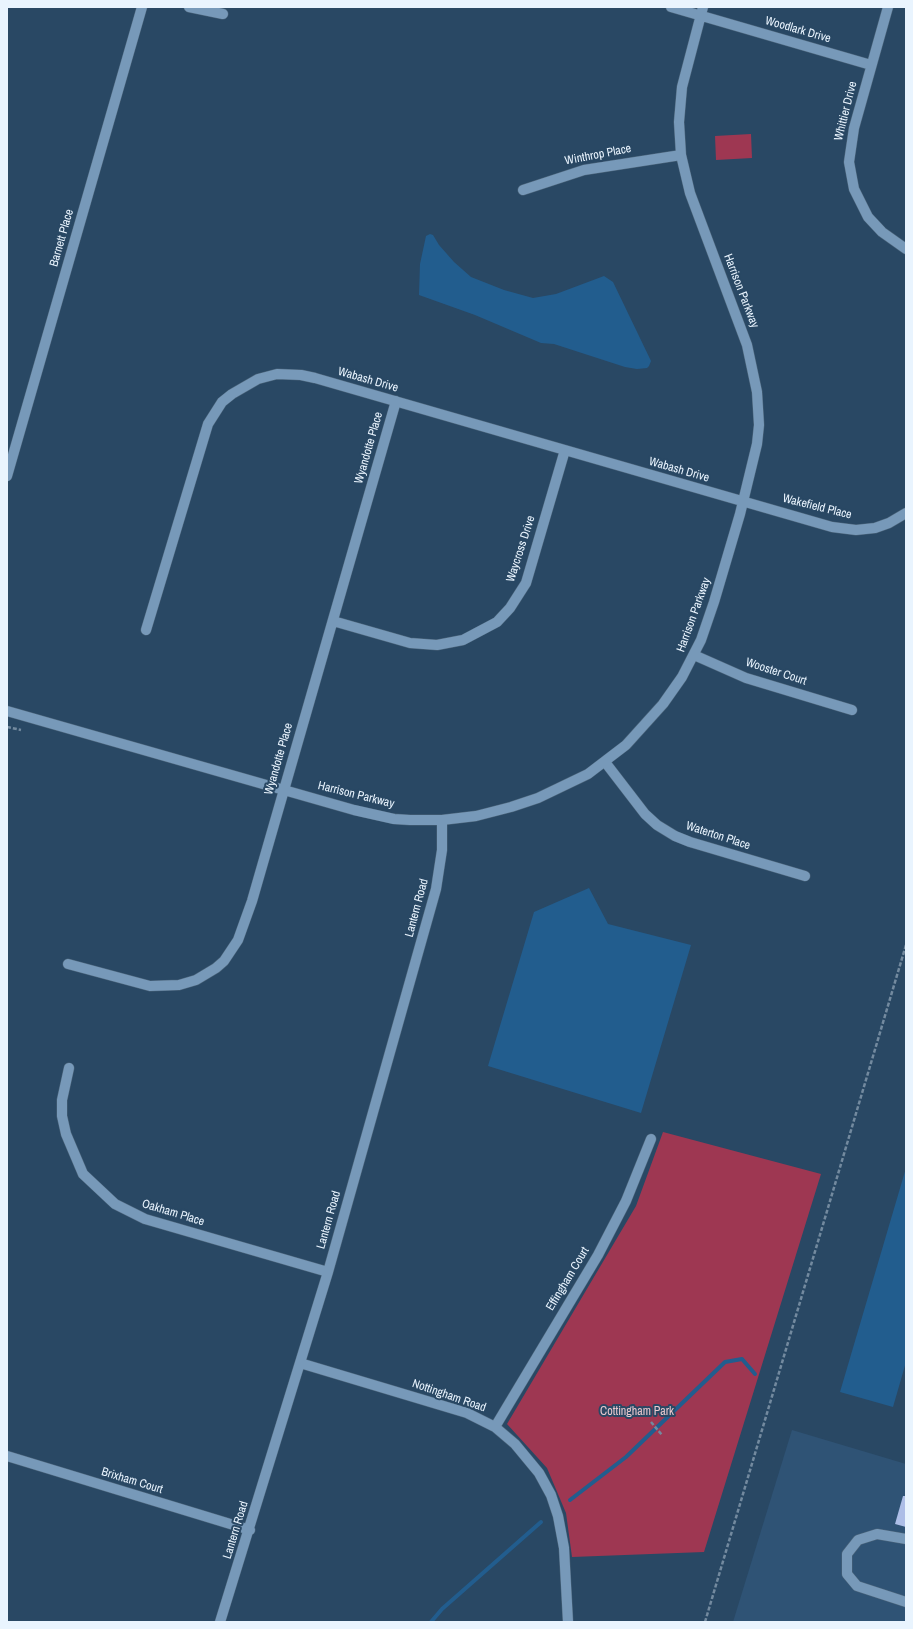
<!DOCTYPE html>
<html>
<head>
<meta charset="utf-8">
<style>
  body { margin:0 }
  #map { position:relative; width:913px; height:1629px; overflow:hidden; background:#294864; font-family:"Archivo Narrow",sans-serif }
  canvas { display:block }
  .frame { position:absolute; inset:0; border:8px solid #e9f4fe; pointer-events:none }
</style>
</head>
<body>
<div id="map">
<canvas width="913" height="1629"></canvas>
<div class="frame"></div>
</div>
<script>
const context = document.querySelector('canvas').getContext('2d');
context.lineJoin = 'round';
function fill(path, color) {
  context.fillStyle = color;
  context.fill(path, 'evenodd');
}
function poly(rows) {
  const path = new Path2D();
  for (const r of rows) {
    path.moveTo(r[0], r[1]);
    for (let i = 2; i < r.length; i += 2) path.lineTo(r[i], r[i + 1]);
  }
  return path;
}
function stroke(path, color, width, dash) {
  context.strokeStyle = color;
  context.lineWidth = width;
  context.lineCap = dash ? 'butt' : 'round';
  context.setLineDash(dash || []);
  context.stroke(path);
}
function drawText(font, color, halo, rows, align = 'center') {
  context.font = font + ' "Archivo Narrow",sans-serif';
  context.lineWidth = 4;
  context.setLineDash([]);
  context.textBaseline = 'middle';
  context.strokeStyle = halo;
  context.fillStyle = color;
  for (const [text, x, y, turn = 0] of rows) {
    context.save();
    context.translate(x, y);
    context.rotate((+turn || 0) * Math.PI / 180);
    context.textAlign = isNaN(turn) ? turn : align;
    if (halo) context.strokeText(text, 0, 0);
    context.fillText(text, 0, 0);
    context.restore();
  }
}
const built = poly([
  [792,1430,906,1464,906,1622,733,1622]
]);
const green = poly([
  [751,134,752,158,716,160,715,136],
  [663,1132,821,1174,704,1552,572,1557,566,1513,547,1468,507,1424,636,1206]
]);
const water = poly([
  [430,234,433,235,439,245,454,262,471,277,504,290,533,298,556,294,604,276,613,282,651,361,649,366,647,368,637,369,625,367,554,344,541,343,475,315,419,295,420,264,426,236],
  [589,888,608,924,691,945,641,1113,488,1066,534,912],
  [906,1168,906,1362,893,1407,840,1392]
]);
const stream = poly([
  [570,1500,626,1457,725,1362,742,1359,755,1374],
  [431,1622,442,1609,541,1522]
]);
const building = poly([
  [903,1496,906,1496,906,1527,895,1524]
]);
const path = poly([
  [7,727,21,730],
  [651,1422,662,1435],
  [705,1622,906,945]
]);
const minor = poly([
  [189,7,223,14],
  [671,7,871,65],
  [888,7,854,128,849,162,854,189,868,217,882,232,906,249],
  [523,190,584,170,681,155],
  [7,476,142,7],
  [333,621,410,643,437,645,463,640,497,622,510,608,526,583,565,450],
  [146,630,208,424,222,402,232,394,258,379,277,374,301,375,315,378,832,527,856,530,875,528,889,523,906,513],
  [694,655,746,678,852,710],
  [7,711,354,810,394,819,410,820,442,820,476,816,511,807,538,798,588,774,626,745,663,704,682,677,701,640,714,602,740,514,757,444,759,425,757,392,747,345,690,193,681,155,679,122,682,87,703,7],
  [605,762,645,814,657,825,675,836,690,842,805,876],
  [68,964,150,986,179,985,196,980,216,968,224,961,238,940,252,901,396,401],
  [69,1068,62,1100,62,1116,66,1134,83,1174,115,1204,145,1219,328,1272],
  [300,1363,467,1413,495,1427,515,1444,539,1473,551,1495,558,1516,564,1548,568,1622],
  [495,1427,598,1255,626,1201,651,1139],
  [7,1456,250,1530],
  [906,1539,877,1534,858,1540,847,1554,847,1574,857,1586,906,1602],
  [220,1622,328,1272,436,889,442,850,442,820]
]);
const streetNames = [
  ["Woodlark Drive",798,30,16],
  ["Whittier Drive",846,111,-76],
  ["Winthrop Place",598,155,-11],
  ["Barnett Place",62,238,-74],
  ["Harrison Parkway",741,291,69],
  ["Wabash Drive",368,380,16],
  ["Wyandotte Place",369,448,-74],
  ["Wabash Drive",679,470,16],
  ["Wakefield Place",817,507,14],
  ["Waycross Drive",521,549,-72],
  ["Harrison Parkway",694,615,-70],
  ["Wooster Court",776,672,18],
  ["Wyandotte Place",279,759,-74],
  ["Harrison Parkway",356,795,14],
  ["Waterton Place",718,836,18],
  ["Lantern Road",417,908,-75],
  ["Oakham Place",173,1213,17],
  ["Lantern Road",329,1220,-74],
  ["Effingham Court",568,1279,-59],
  ["Nottingham Road",449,1396,19],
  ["Brixham Court",132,1481,17],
  ["Lantern Road",236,1530,-73]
];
const parkNames = [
  ["Cottingham Park",637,1412]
];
fill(built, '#2f5375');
fill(green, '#9e3752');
fill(water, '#225d8e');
stroke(stream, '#225d8e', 4);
fill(building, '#adbee7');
stroke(minor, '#4c657b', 11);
stroke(path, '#738a9f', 2.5, [4, 2]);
stroke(minor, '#7799b9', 10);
drawText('12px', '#e9f4fe', '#294864', streetNames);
drawText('12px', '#ebc9ce', '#294864', parkNames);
</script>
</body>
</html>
